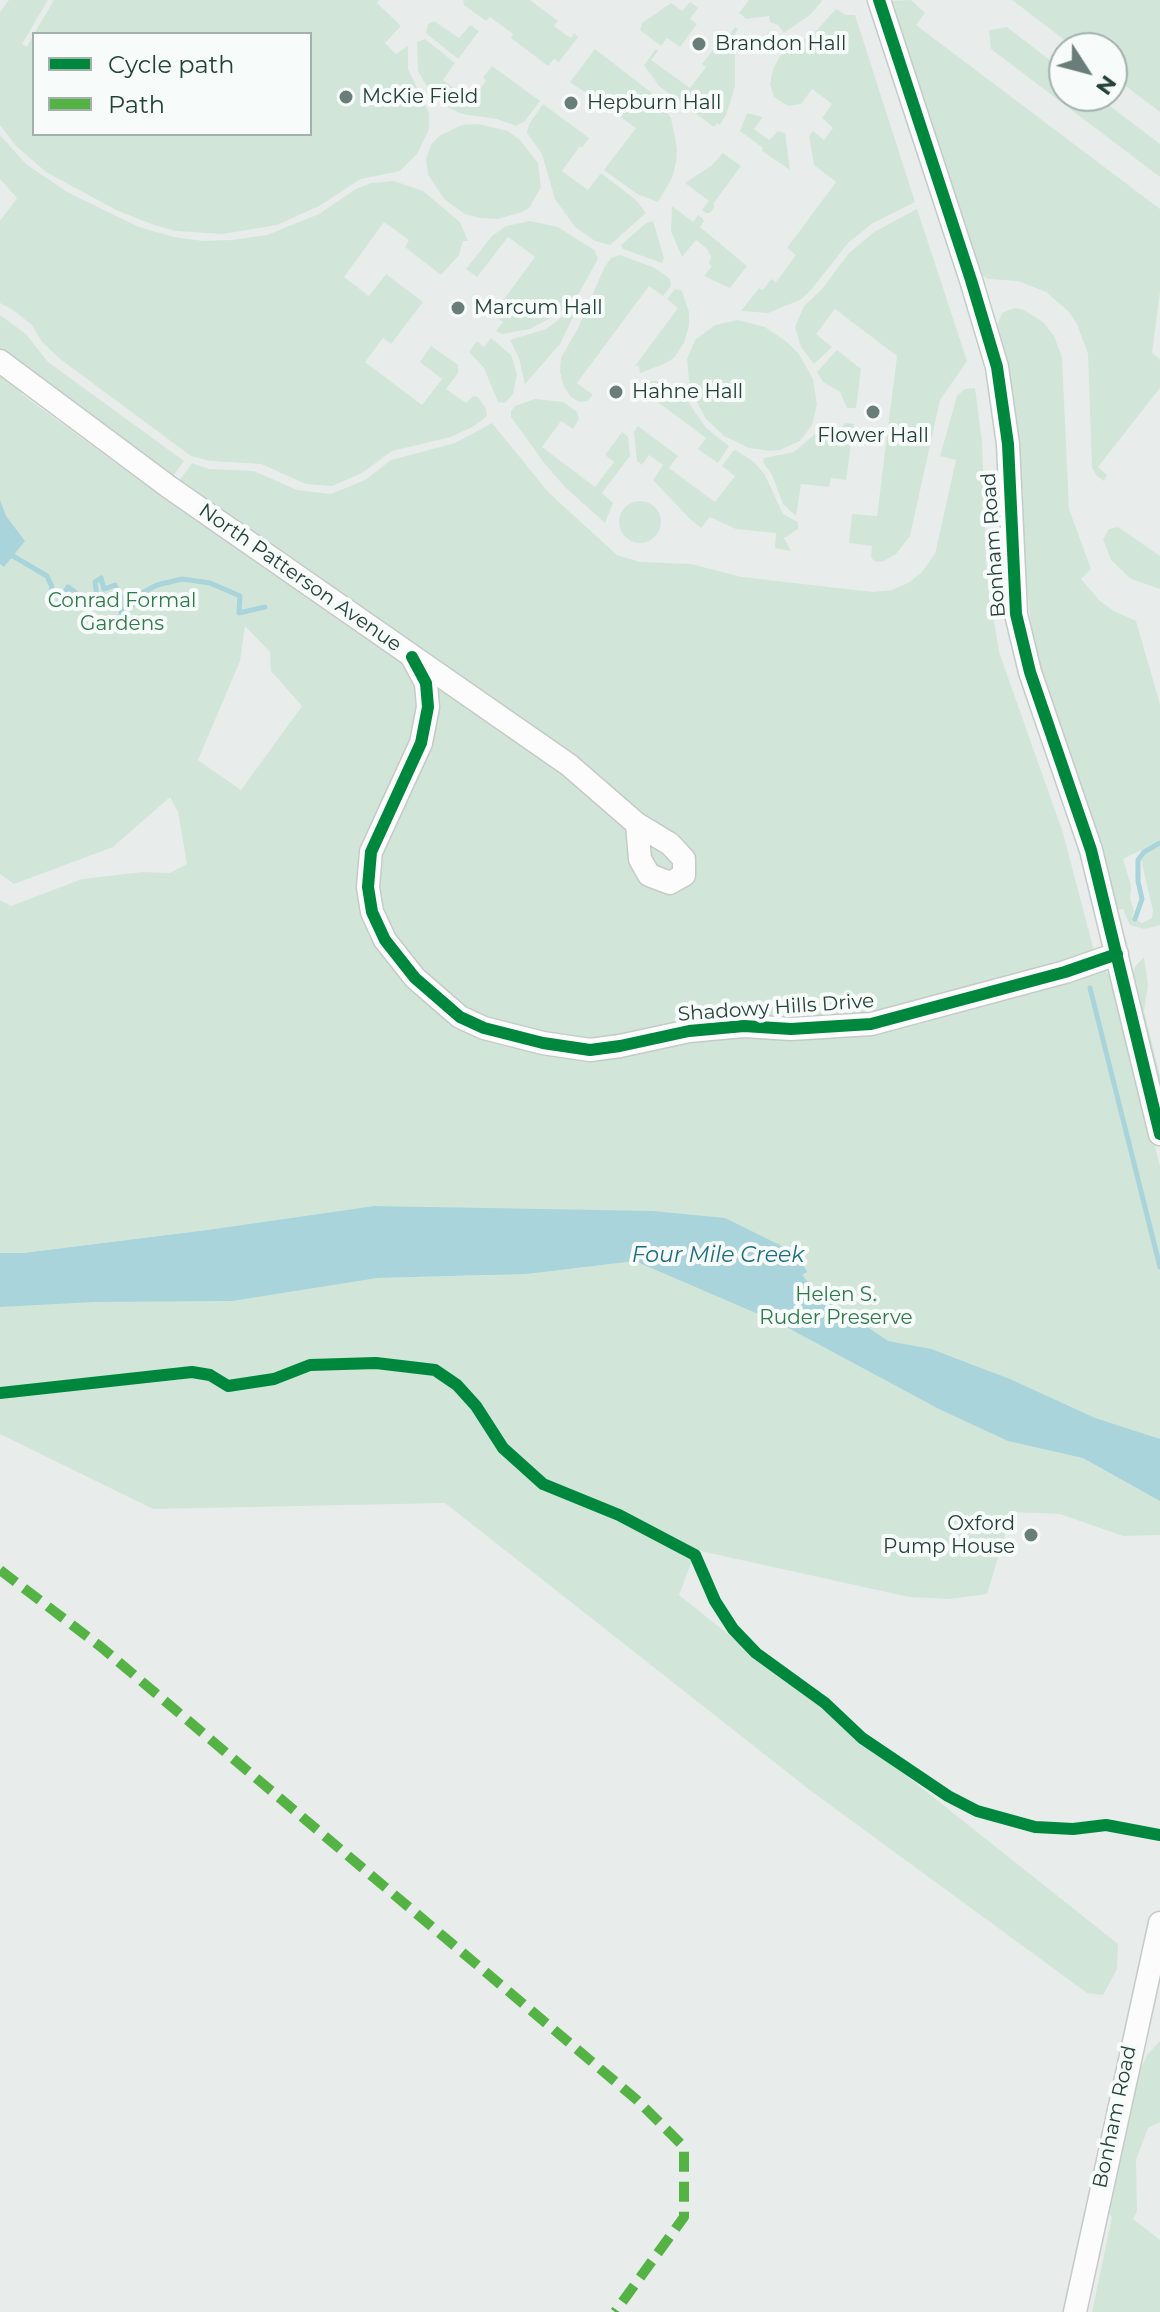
<!DOCTYPE html>
<html>
<head>
<meta charset="utf-8">
<style>
  body { margin:0 }
  #map { position:relative; width:1160px; height:2312px; overflow:hidden; background:#e8edeb; font-family:Montserrat,sans-serif }
  canvas { display:block }
  .legend { position:absolute; left:32px; top:32px; width:280px; height:104px; box-sizing:border-box; background:#f7fbf9; border:2px solid #a3b1ad; margin:0; padding:10px 14px; list-style:none; font-size:24px; color:#24423a }
  .legend li { display:flex; align-items:center; gap:16px; height:40px }
  .legend b { width:40px; border:2px solid #a3b1ad }
  .north { position:absolute; left:1048px; top:32px; width:80px; height:80px; box-sizing:border-box; background:#f7fbf9; border:2px solid #a3b1ad; border-radius:50%; rotate:126deg; font-size:22px; font-weight:700; line-height:32px; text-align:center; color:#24423a }
  .north::after { content:''; display:block; margin:auto; width:28px; height:36px; background:#697e78; clip-path:polygon(50% 0,100% 100%,50% 72%,0 100%) }
</style>
</head>
<body>
<div id="map">
<canvas width="1160" height="2312"></canvas>
<ul class="legend">
<li><b style="height:10px;background:#00873e"></b>Cycle path</li>
<li><b style="height:10px;background:#55b346"></b>Path</li>
</ul>
<div class="north">N</div>
</div>
<script>
const context = document.querySelector('canvas').getContext('2d');
context.lineJoin = 'round';
function fill(path, color) {
  context.fillStyle = color;
  context.fill(path, 'evenodd');
}
function poly(rows) {
  const path = new Path2D();
  for (const r of rows) {
    if (r.length === 3) {
      path.moveTo(r[0] + r[2], r[1]);
      path.arc(r[0], r[1], r[2], 0, 2 * Math.PI);
      continue;
    }
    path.moveTo(r[0], r[1]);
    for (let i = 2; i < r.length; i += 2) path.lineTo(r[i], r[i + 1]);
  }
  return path;
}
function stroke(path, color, width, dash) {
  context.strokeStyle = color;
  context.lineWidth = width;
  context.lineCap = dash ? 'butt' : 'round';
  context.setLineDash(dash || []);
  context.stroke(path);
}
function drawText(font, color, halo, rows, align = 'center') {
  context.font = font + ' Montserrat,sans-serif';
  context.lineWidth = 8;
  context.setLineDash([]);
  context.textBaseline = 'middle';
  context.strokeStyle = halo;
  context.fillStyle = color;
  for (const [text, x, y, turn = 0] of rows) {
    context.save();
    context.translate(x, y);
    context.rotate((+turn || 0) * Math.PI / 180);
    context.textAlign = isNaN(turn) ? turn : align;
    if (halo) context.strokeText(text, 0, 0);
    context.fillText(text, 0, 0);
    context.restore();
  }
}
const green = poly([
  [9,0,48,0,22,44,27,47,34,34,34,134,310,134,310,34,34,34,54,0,379,0,377,3,401,26,385,43,396,54,408,46,408,69,429,113,429,129,417,154,400,171,361,179,319,206,277,225,223,234,176,231,154,225,116,210,46,172,16,146,0,125,0,12],
  [463,0,530,0,558,21,554,26,566,35,571,38,574,33,578,37,559,62,554,59,548,66,511,38,513,34,490,17,486,21,464,5],
  [749,0,821,0,822,1,810,15,784,33,778,25,770,22,769,16,746,19,743,16,739,13],
  [911,0,925,13,916,25,1160,209,1160,292,1152,353,1160,359,1160,388,1098,467,1107,475,1104,481,1097,476,1092,468,1088,354,1077,324,1068,311,1046,292,1018,281,988,279,980,274,890,1],
  [1012,0,1160,0,1160,112,1112,76,1112,48,1075,48],
  [690,2,698,8,690,19,697,24,680,47,667,38,661,46,640,30,642,23,671,3,682,11],
  [836,9,846,15,855,15,915,202,873,223,849,242,810,291,800,300,768,313,741,311,759,288,763,290,771,279,776,282,796,255,787,248,836,182,814,165,809,136,813,131,824,140,833,128,822,118,832,104,812,89,801,104,788,106,774,97,770,84,773,69,780,56,815,32],
  [434,21,459,38,470,25,479,31,458,59,426,33,428,24],
  [735,27,738,29,735,34,735,86,726,115,720,125,717,123,714,127,659,86,644,65,656,49,658,51,651,60,690,88,706,67,702,64,720,41,723,43],
  [1007,27,1064,71,1064,96,1097,96,1160,144,1160,177,991,49,989,30],
  [425,39,455,63,443,80,470,101,486,81,483,77,492,66,540,101,525,121,516,126,497,119,462,114,447,107,434,98,418,71,417,42],
  [595,49,657,97,671,118,677,148,676,163,672,178,658,202,637,194,604,170,636,128,570,82],
  [543,104,589,138,582,148,580,146,562,171,588,190,601,173,636,200,646,213,610,245,595,241,575,227,555,199,542,154,527,133,529,124],
  [747,113,763,117,754,129,769,140,778,131,785,133,790,170,762,151,763,148,740,131],
  [478,124,508,131,520,140,538,163,541,187,530,207,522,212,498,219,480,218,465,214,445,200,428,175,426,159,431,145,439,136,462,125],
  [0,135,26,164,67,192,139,227,174,237,203,241,232,240,267,235,319,214,356,189,371,183,394,181,423,191,460,222,468,241,463,241,459,255,441,275,405,247,409,240,384,222,344,277,369,296,386,274,423,302,391,344,383,338,365,362,422,405,442,379,420,362,431,346,458,365,458,373,446,389,466,403,473,396,478,397,486,409,487,416,474,426,451,437,392,451,362,473,332,486,306,484,261,464,210,461,191,456,60,359,42,342,32,325,13,310,0,303,0,221,17,198,0,179],
  [723,153,741,166,713,204,715,206,710,213,706,213,702,210,709,201,685,183,711,166],
  [672,206,693,222,698,215,702,218,704,221,700,227,747,266,730,288,704,276,712,266,709,263,711,257,707,249,696,240,682,257,671,231],
  [917,209,967,361,940,400,910,536,896,554,882,562,874,561,871,557,872,546,849,543,852,514,877,516,897,356,835,309,816,334,832,347,814,364,801,347,795,327,804,306,822,289,849,253,874,232],
  [530,221,558,227,594,250,598,259,579,293,558,314,530,329,502,334,496,331,503,322,493,314,535,257,508,237,477,277,466,269,492,236,506,226],
  [653,221,664,258,662,263,623,249,621,245,646,223],
  [620,255,655,268,670,279,671,286,663,296,649,286,577,383,593,395,587,401,579,402,571,397,564,387,560,372,561,358,578,328,604,268,611,258],
  [675,289,682,291,689,312,689,325,684,343,674,358,664,364,640,373,639,366,635,366,678,308,667,299],
  [1014,308,1022,309,1043,322,1054,336,1062,357,1069,509,1091,569,1081,579,1100,601,1114,611,1136,621,1160,704,1160,841,1123,859,1131,886,1130,899,1134,911,1132,917,1142,923,1152,918,1153,911,1141,859,1150,849,1160,845,1160,925,1144,929,1130,925,1123,909,1117,910,1094,822,1041,671,1032,630,996,328,1002,313],
  [573,309,576,311,560,344,525,384,519,358,510,340,546,329],
  [0,315,26,334,48,362,184,461,173,476,0,351],
  [738,320,765,327,787,342,799,354,813,379,817,404,812,425,800,441,780,450,770,451,749,448,724,436,706,419,690,389,687,359,695,340,715,325],
  [491,338,511,355,517,374,513,394,505,403,498,402,484,368,469,352,477,341,484,347],
  [837,350,861,369,856,408,847,408,840,392,823,382,817,372],
  [0,371,23,395,154,491,163,491,179,481,192,463,209,469,254,471,297,490,331,494,365,480,391,460,455,443,492,423,549,493,617,555,640,562,691,564,742,577,873,592,892,590,908,583,921,573,935,554,956,460,940,456,957,396,965,389,975,388,982,442,987,576,999,652,1063,833,1093,947,1114,986,1160,1166,1160,1535,1123,1536,1060,1514,1012,1512,987,1594,949,1599,909,1597,696,1550,679,1595,1118,1944,1117,1969,1103,1995,1087,1993,811,1791,445,1503,153,1509,0,1434,0,1307,377,1278,491,1275,499,1209,374,1206,207,1230,23,1253,0,1253,0,900,11,906,82,879,143,872,170,873,187,864,178,812,170,797,113,847,14,884,0,874],
  [245,626,270,652,271,671,302,706,241,790,198,760,240,661],
  [641,381,660,381,682,393,706,428,729,446,718,463,698,449,706,438,639,388],
  [535,399,563,402,577,412,579,419,573,429,561,421,542,447,595,487,614,462,605,455,622,432,628,437,630,456,602,493,613,503,605,523,565,487,545,464,511,417,511,411,515,406],
  [845,423,854,424,846,480,831,478,829,487,801,484,796,516,783,504,772,475,763,462,764,458,794,452,815,434,837,433],
  [638,426,678,456,669,468,715,502,735,476,722,466,733,451,736,450,754,462,765,475,783,514,798,522,798,529,784,538,791,551,775,548,776,533,736,529,710,517,701,528,690,519,653,480,663,465,649,455,642,465,637,461,634,432],
  [640,522,21],
  [1118,527,1160,556,1160,589,1131,579,1111,560,1103,539,1109,529],
  [1144,957,1148,985,1144,1011,1160,1076,1160,1100,1134,984,1134,968],
  [1160,2041,1160,2122,1148,2128,1136,2160,1137,2212,1133,2219,1160,2240,1160,2312,1092,2312,1112,2217,1107,2212,1132,2085,1148,2054]
]);
const water = poly([
  [0,500,6,516,25,541,4,567,0,564],
  [374,1206,653,1211,725,1218,798,1254,807,1272,802,1275,816,1292,888,1341,931,1349,1010,1379,1095,1418,1160,1439,1160,1501,1083,1458,1008,1441,939,1409,779,1323,635,1261,526,1274,377,1278,232,1301,93,1302,0,1307,0,1253,23,1253,207,1230]
]);
const stream = poly([
  [13,556,47,576,52,587,49,601,57,605,68,587,75,592,79,603,97,596,95,582,101,578,104,589,115,585,122,599,121,619,142,593,157,585,182,579,210,583,240,596,239,613,265,607],
  [1135,919,1142,899,1138,881,1138,860,1144,852,1160,843],
  [1090,988,1160,1267]
]);
const minor = poly([
  [879,0,971,280,997,367,1008,444,1016,614,1030,672,1091,850,1160,1134],
  [0,361,169,487,569,765,637,824,640,859,649,875,670,883,684,875,684,859,670,844,637,824],
  [412,657,426,683,428,707,421,743,371,852,368,887,372,912,385,940,415,978,460,1017,484,1028,543,1043,590,1050,620,1046,689,1031,744,1026,791,1029,871,1024,1065,972,1117,954],
  [1075,2312,1160,1923]
]);
const quiet = poly([
  [0,1570,101,1647,637,2100,684,2147,684,2217,615,2312]
]);
const cycleway = poly([
  [879,0,971,280,997,367,1008,444,1016,614,1030,672,1091,850,1160,1134],
  [412,657,426,683,428,707,421,743,371,852,368,887,372,912,385,940,415,978,460,1017,484,1028,543,1043,590,1050,620,1046,689,1031,744,1026,791,1029,871,1024,1065,972,1117,954],
  [0,1393,192,1372,210,1375,228,1386,274,1379,310,1365,376,1363,435,1370,457,1385,476,1406,503,1448,543,1484,619,1515,695,1555,715,1601,733,1629,756,1653,825,1703,862,1738,948,1796,977,1811,1035,1827,1073,1829,1106,1825,1160,1835]
]);
const markers = [
  [699,44,8,"#697e78"],
  [346,97,8,"#697e78"],
  [571,103,8,"#697e78"],
  [458,308,8,"#697e78"],
  [616,392,8,"#697e78"],
  [873,412,8,"#697e78"],
  [1031,1535,8,"#697e78"]
];
const poiNames = [
  ["Brandon Hall",715,44],
  ["McKie Field",362,97],
  ["Hepburn Hall",587,103],
  ["Marcum Hall",474,308],
  ["Hahne Hall",632,392],
  ["Flower Hall",873,436,"center"],
  ["Oxford",1015,1524,"right"],
  ["Pump House",1015,1547,"right"]
];
const streetNames = [
  ["Bonham Road",994,545,-94],
  ["North Patterson Avenue",300,578,35],
  ["Shadowy Hills Drive",776,1008,-4],
  ["Bonham Road",1115,2117,-78]
];
const parkNames = [
  ["Conrad Formal",122,601],
  ["Gardens",122,624],
  ["Helen S.",836,1295],
  ["Ruder Preserve",836,1318]
];
const waterNames = [
  ["Four Mile Creek",718,1256]
];
fill(green, '#d1e6d8');
fill(water, '#a9d4db');
stroke(stream, '#a9d4db', 5);
stroke(minor, '#c5cac8', 25);
stroke(minor, '#fcfcfc', 22);
stroke(quiet, '#55b346', 10, [20, 10]);
stroke(cycleway, '#00873e', 12);
for (const [x, y, r, color] of markers) {
  const dot = new Path2D();
  dot.arc(x, y, r, 0, 2 * Math.PI);
  context.fillStyle = color;
  context.fill(dot);
  stroke(dot, '#f7fbf9', 3);
}
drawText('20px', '#24423a', '#f7fbf9', poiNames, 'left');
drawText('20px', '#24423a', '#f7fbf9', streetNames);
drawText('20px', '#2d7a4b', '#f7fbf9', parkNames);
drawText('italic 22px', '#1c6f80', '#f7fbf9', waterNames);
</script>
</body>
</html>
